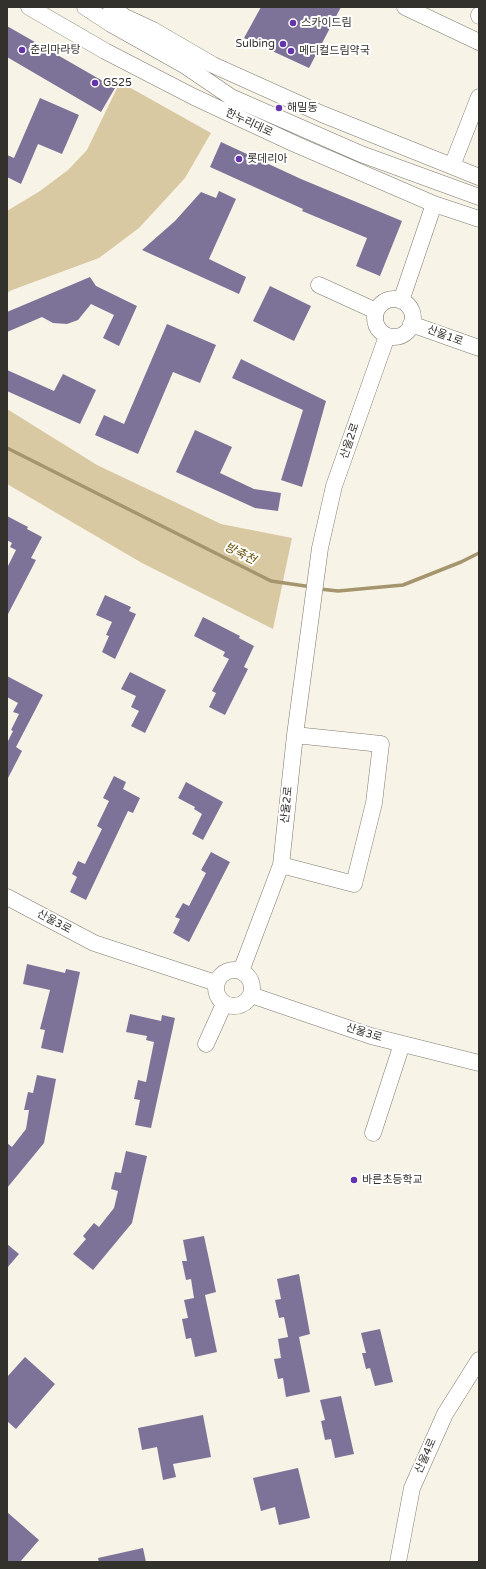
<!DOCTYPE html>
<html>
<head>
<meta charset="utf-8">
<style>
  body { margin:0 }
  #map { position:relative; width:486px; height:1569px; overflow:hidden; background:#f8f3e7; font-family:"Varela Round",sans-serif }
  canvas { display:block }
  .frame { position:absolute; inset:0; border:8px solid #32312c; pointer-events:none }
</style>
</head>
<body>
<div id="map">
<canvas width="486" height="1569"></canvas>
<div class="frame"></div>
</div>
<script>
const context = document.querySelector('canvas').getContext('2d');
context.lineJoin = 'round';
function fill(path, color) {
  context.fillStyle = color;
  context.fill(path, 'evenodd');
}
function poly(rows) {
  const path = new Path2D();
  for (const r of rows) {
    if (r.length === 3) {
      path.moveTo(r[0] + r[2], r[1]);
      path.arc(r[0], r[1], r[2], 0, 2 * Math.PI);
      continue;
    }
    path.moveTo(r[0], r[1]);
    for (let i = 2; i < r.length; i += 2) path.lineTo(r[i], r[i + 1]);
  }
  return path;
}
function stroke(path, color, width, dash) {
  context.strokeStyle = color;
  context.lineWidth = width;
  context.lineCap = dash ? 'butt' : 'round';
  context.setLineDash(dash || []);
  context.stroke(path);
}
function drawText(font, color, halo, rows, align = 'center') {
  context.font = font + ' "Varela Round","Noto Sans KR",sans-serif';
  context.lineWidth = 4;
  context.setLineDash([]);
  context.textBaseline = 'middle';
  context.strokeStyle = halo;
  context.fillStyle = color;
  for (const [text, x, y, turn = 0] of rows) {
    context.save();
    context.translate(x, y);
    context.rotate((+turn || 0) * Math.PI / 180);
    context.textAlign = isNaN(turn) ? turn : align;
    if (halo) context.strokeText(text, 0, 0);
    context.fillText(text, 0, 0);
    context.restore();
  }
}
const green = poly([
  [120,82,211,133,185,178,139,228,99,258,12,290,7,293,7,211,40,191,68,170,87,150],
  [7,409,97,465,221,524,292,538,273,629,142,563,7,484]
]);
const stream = poly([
  [7,448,271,581,312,587],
  [320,589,338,591,403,585,461,562,479,553]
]);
const building = poly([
  [261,7,341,7,309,68,244,38],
  [7,26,115,88,101,112,7,57],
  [40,98,79,115,62,154,38,144,21,184,7,177,7,155,14,158],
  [221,142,301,179,402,221,380,276,356,266,367,238,302,211,303,209,210,167],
  [219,191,236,199,209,259,246,277,239,294,142,250,175,221,201,192,216,198],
  [90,277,96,286,137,306,119,346,103,338,114,315,91,304,78,320,67,324,53,323,42,317,7,332,7,312],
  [270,286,311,306,294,341,253,321],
  [167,324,216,345,200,383,173,372,138,454,95,435,104,415,124,424],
  [241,359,326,401,302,487,281,480,303,410,232,378],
  [7,370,54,391,63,374,96,390,80,424,7,391],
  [195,430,232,447,220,473,254,489,281,493,278,511,255,508,176,472],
  [7,516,28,527,27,529,42,537,31,558,36,560,7,616,7,568,16,550,10,547,12,543,7,540],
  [105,595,131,607,129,611,136,614,115,659,102,652,109,636,106,635,112,622,96,615],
  [203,617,240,636,239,638,254,646,244,667,248,669,225,715,209,707,216,693,212,691,229,659,223,656,225,652,194,636],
  [130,672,166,690,145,733,131,726,139,711,131,707,136,696,121,689],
  [7,676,43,695,16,747,22,751,7,780,7,743,13,731,11,730,19,714,13,712,18,703,7,697],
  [114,776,126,782,123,789,140,798,133,813,128,811,86,900,70,892,77,877,72,874,78,861,85,864,102,829,97,826,109,801,103,798],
  [186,782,223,802,203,840,192,834,202,814,194,809,195,807,178,798],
  [211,852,230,862,189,942,173,933,180,919,175,917,183,903,189,906,206,873,201,870],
  [27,964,65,973,66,969,80,972,63,1053,41,1048,45,1030,40,1029,50,990,23,984],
  [130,1014,161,1021,162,1015,175,1018,151,1128,135,1125,140,1100,134,1099,138,1080,146,1082,154,1042,146,1040,147,1036,126,1032],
  [37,1075,56,1079,44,1143,7,1188,7,1143,12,1147,26,1129,29,1110,24,1110,28,1092,33,1093],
  [126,1151,147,1156,132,1223,93,1270,73,1254,86,1239,83,1236,94,1223,99,1227,114,1208,118,1191,111,1189,115,1172,121,1173],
  [204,1236,216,1292,205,1295,217,1352,195,1357,191,1338,186,1339,182,1319,188,1318,184,1300,194,1298,191,1279,186,1280,182,1261,187,1261,183,1240],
  [7,1244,19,1254,7,1268],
  [299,1274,310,1334,299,1337,310,1392,286,1397,283,1378,278,1379,274,1359,281,1358,278,1339,288,1337,284,1317,279,1318,275,1300,281,1299,277,1279],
  [380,1329,393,1382,375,1386,370,1368,366,1369,362,1353,366,1353,361,1333],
  [25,1357,55,1384,16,1429,7,1421,7,1377],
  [341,1396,354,1454,335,1458,331,1439,325,1440,321,1421,325,1420,320,1400],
  [203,1415,211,1457,173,1464,176,1477,163,1480,157,1447,142,1450,138,1428],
  [298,1468,310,1518,279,1525,275,1507,261,1511,253,1478],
  [7,1512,39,1540,20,1562,7,1562],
  [143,1548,146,1562,99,1562,98,1558]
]);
const minor = poly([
  [29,7,105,51,194,97,295,144,434,204,479,219],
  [85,7,111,24,184,65,231,97,361,154,479,197],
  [111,7,125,17,153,30,213,65,322,114,479,177],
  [405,7,479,42],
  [479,15,479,16],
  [452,166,479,97],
  [319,285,376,311],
  [394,318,19],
  [401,301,434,204],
  [411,324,479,348],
  [281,865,354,884,374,803,381,744,295,735],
  [7,897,94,943,216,983],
  [234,988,18],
  [241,971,281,865,295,735,320,548,334,486,387,336],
  [251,995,371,1036,479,1063],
  [206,1044,224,1004],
  [373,1133,402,1044],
  [398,1562,412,1488,445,1414,479,1360]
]);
const markers = [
  [293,23,4,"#6434ab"],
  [283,44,4,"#6434ab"],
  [22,50,4,"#6434ab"],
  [291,51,4,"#6434ab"],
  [95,83,4,"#6434ab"],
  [279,108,4,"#6434ab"],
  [239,159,4,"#6434ab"],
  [354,1180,4,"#6434ab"]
];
const poiNames = [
  ["스카이드림",301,23],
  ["Sulbing",275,44,"right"],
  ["춘리마라탕",30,50],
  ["메디컬드림약국",299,51],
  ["GS25",103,83],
  ["해밀동",287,108],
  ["롯데리아",247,159],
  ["바른초등학교",362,1180]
];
const streetNames = [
  ["한누리대로",249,123,25],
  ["산울1로",445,336,20],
  ["산울2로",350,441,-71],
  ["산울2로",287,805,-84],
  ["산울3로",54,922,28],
  ["산울3로",364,1033,17],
  ["산울4로",426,1456,-66]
];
const waterNames = [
  ["방축천",240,554,27]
];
fill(green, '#d8c9a2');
stroke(stream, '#a4956d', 3.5);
fill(building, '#7d7398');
stroke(minor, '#7e7a6f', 17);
stroke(minor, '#fff', 16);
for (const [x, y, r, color] of markers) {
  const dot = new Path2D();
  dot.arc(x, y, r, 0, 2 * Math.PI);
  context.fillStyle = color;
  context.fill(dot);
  stroke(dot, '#fff', 1.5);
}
drawText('11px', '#32312c', '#fff', poiNames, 'left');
drawText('11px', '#32312c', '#fff', streetNames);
drawText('italic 12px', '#675106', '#fff', waterNames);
</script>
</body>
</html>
